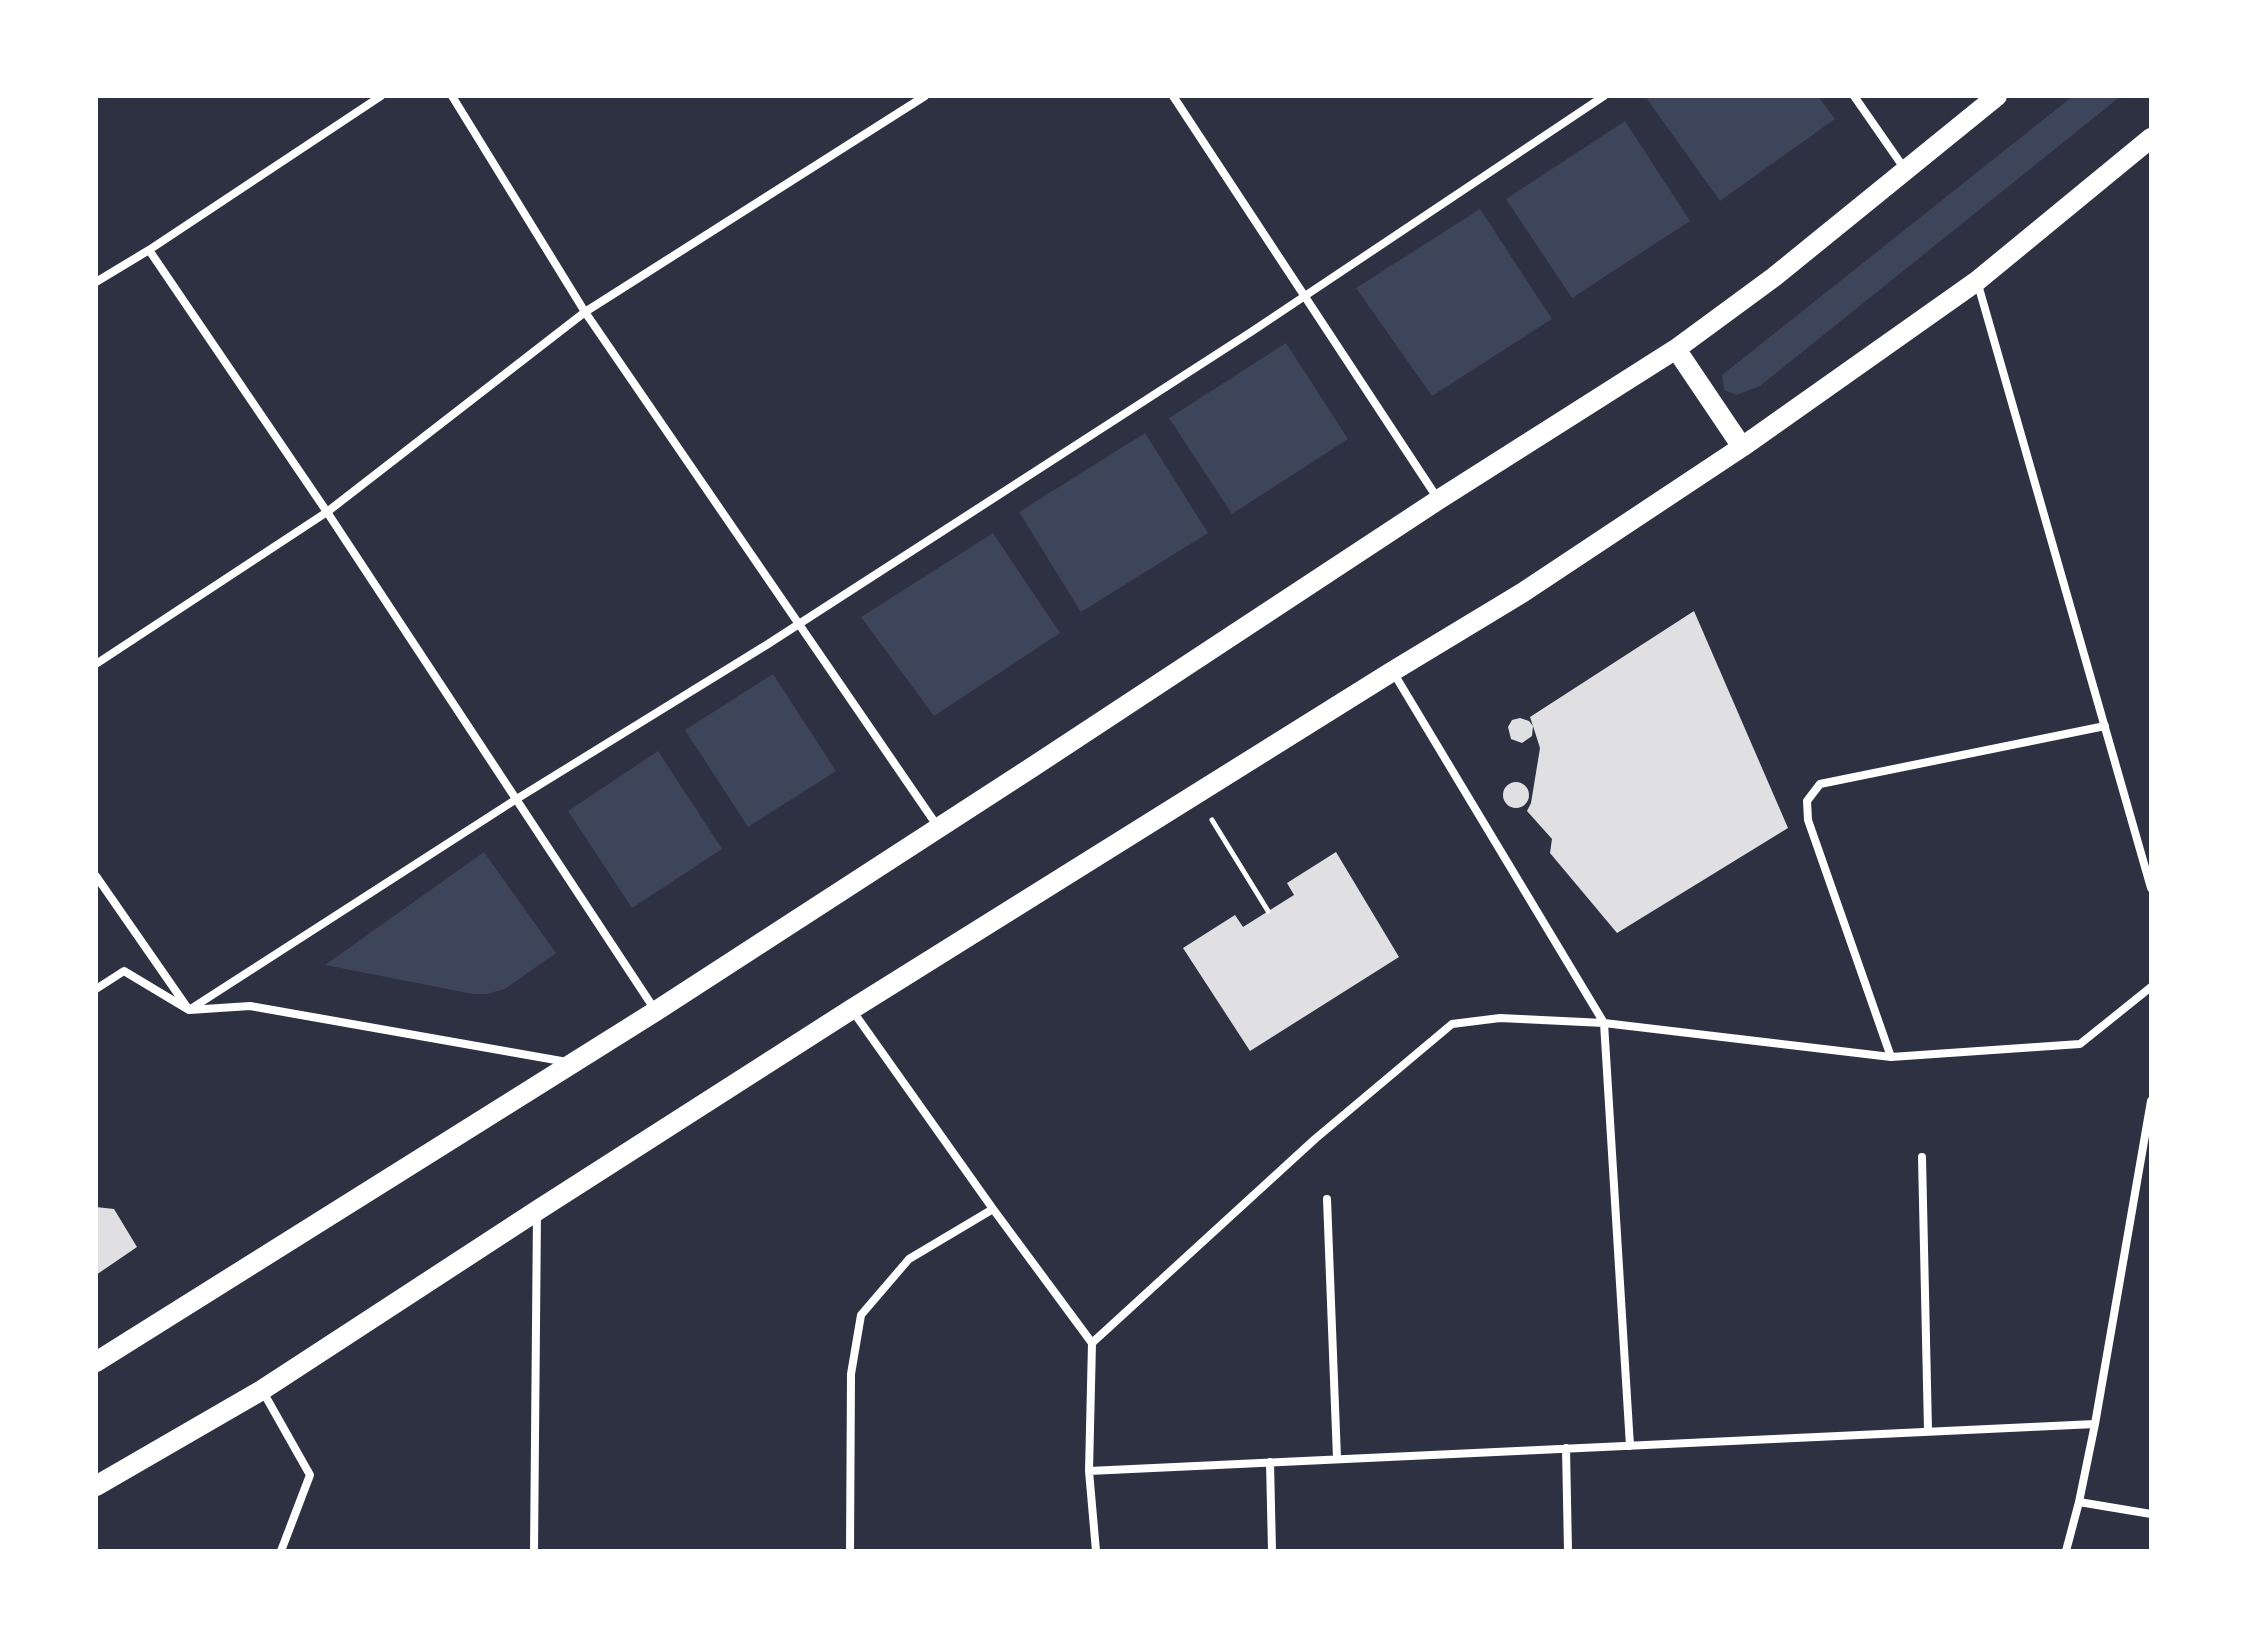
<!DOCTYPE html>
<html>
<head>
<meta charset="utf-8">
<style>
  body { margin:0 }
  #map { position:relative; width:2247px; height:1647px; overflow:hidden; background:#2d3142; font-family:Literata,serif }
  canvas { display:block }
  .frame { position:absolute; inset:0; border:98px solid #fff; pointer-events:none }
</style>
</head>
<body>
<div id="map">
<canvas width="2247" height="1647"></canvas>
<div class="frame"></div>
</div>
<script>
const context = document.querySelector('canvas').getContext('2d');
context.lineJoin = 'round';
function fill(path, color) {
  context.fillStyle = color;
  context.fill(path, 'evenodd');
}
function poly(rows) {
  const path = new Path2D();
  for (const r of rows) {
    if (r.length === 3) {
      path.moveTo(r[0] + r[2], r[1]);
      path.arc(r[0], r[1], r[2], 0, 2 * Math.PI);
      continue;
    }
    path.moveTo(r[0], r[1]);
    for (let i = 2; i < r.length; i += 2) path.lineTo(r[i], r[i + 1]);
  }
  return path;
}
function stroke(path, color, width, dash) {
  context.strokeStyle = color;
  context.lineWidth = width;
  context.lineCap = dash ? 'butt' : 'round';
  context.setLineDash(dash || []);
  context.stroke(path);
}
const green = poly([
  [1651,96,1818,96,1835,119,1720,201,1647,99],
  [2073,96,2121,96,1760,386,1737,395,1724,390,1722,375],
  [1625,121,1690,221,1572,298,1506,199],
  [1480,209,1552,319,1432,396,1356,288],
  [1286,343,1348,439,1232,514,1169,418],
  [1145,433,1208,533,1081,612,1019,512],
  [993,533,1060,633,934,716,861,617],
  [773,674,836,771,748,827,685,730],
  [658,751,722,849,632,908,568,811],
  [484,852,556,953,505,989,487,994,473,994,325,965]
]);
const building = poly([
  [1694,611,1788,828,1617,933,1550,853,1552,839,1527,811,1531,803,1540,748,1533,726,1532,736,1522,743,1511,739,1508,727,1512,720,1520,718,1529,721,1533,726,1530,717],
  [1516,795,13],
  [1336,852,1399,957,1250,1051,1183,948,1235,915,1243,927,1294,895,1287,883],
  [96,1207,114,1209,137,1247,96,1275]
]);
const path = poly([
  [1212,820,1268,911]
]);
const minor = poly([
  [452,96,585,312,938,827],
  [1173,96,1438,499],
  [1854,96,1904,168],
  [149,250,327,512,655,1010],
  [1977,281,2151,888],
  [96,282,149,250,381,96],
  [96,664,327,512,585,312,925,96],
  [1393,672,1604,1023,1891,1057,2080,1044,2151,987],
  [96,876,189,1010,250,1006,567,1062],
  [96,989,124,971,189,1010,515,800,768,644,1251,332,1604,96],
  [852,1010,993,1209,1092,1343,1089,1471,1096,1551],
  [1891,1057,1808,820,1807,801,1820,784,2105,726],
  [1922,1157,1928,1430],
  [1327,1199,1337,1458],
  [1092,1343,1315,1139,1452,1024,1500,1018,1604,1023,1630,1446],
  [262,1390,310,1475,281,1551],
  [1566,1448,1568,1551],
  [1270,1462,1272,1551],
  [1089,1471,2095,1424],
  [2079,1502,2151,1514],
  [534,1551,537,1212],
  [850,1551,851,1374,861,1315,909,1259,993,1209],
  [2066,1551,2079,1502,2095,1424,2151,1101]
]);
const primary = poly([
  [1676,349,1742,447],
  [96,1362,656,1011,1034,766,1438,500,1676,349,1774,277,1997,96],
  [96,1486,262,1390,538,1210,852,1009,1393,671,1522,593,1742,447,1977,281,2151,138]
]);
fill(green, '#3c4559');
fill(building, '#e0e0e3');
stroke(path, '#fff', 5);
stroke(minor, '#fff', 8);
stroke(primary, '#fff', 20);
</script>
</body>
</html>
